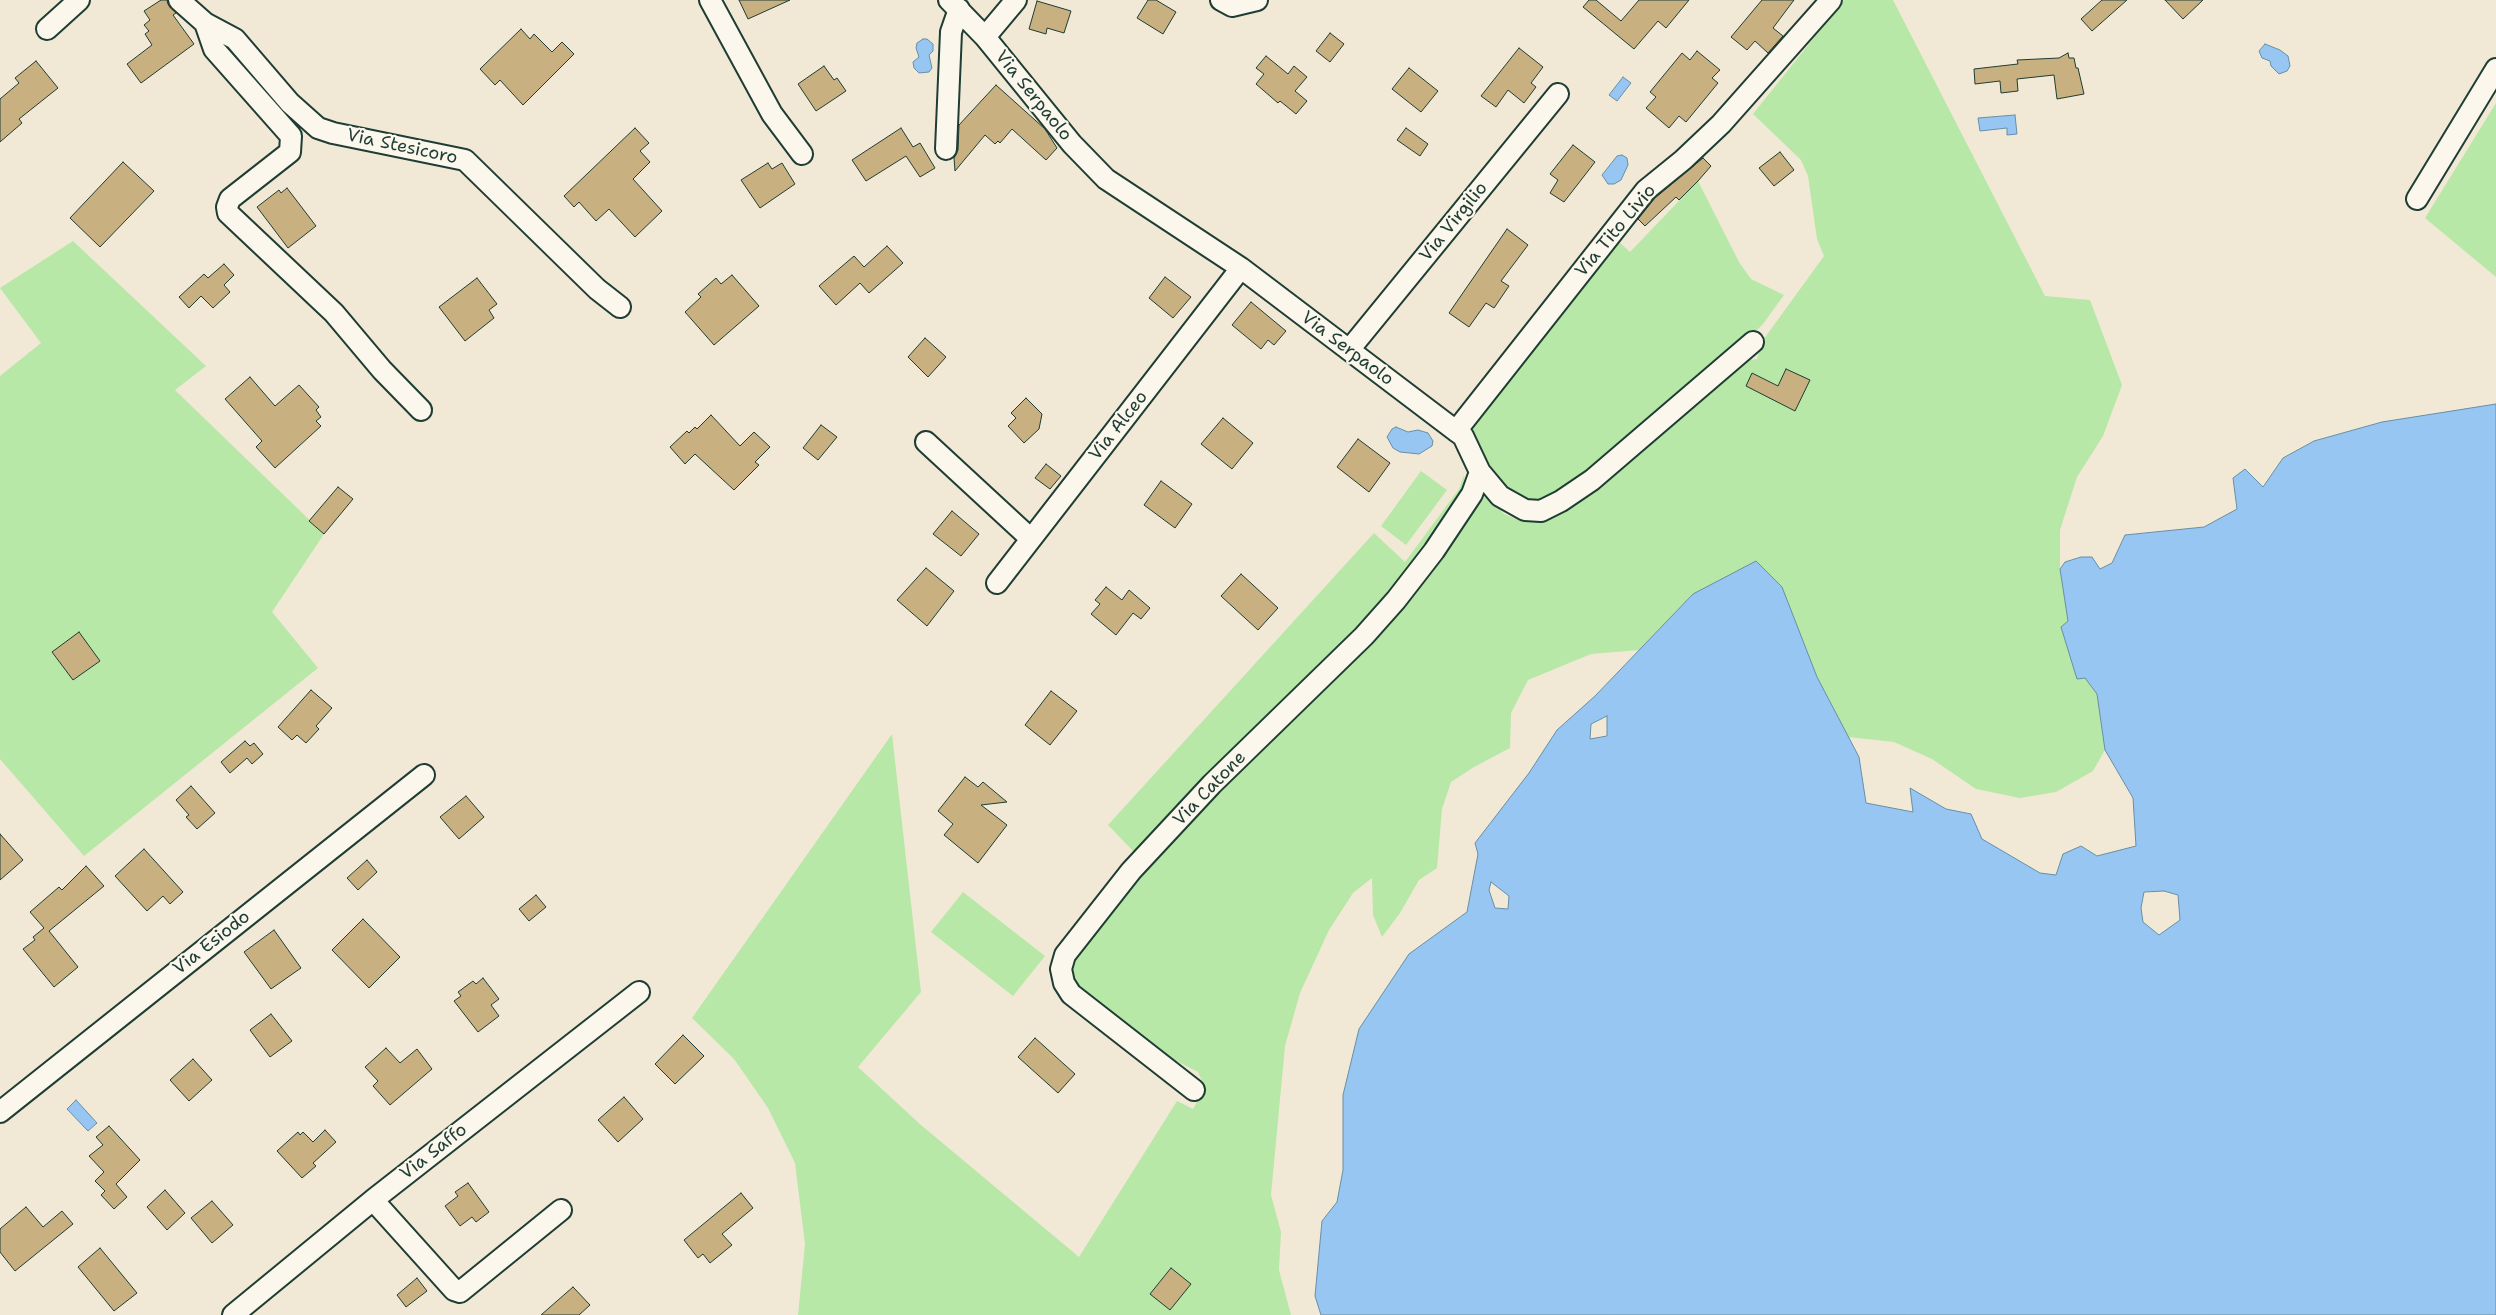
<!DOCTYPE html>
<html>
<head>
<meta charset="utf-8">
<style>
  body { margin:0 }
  canvas { display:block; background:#f1e9d6 }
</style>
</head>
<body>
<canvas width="2496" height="1315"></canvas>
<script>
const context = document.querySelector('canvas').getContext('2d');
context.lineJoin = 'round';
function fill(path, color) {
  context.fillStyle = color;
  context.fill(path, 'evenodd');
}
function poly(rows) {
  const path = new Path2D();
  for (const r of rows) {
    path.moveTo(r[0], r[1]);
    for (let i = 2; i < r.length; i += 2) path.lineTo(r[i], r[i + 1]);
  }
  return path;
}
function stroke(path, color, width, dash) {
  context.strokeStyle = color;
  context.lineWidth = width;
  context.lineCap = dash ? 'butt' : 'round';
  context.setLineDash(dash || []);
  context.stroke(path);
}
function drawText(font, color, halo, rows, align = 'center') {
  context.font = font + ' "Shantell Sans",sans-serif';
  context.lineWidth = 4.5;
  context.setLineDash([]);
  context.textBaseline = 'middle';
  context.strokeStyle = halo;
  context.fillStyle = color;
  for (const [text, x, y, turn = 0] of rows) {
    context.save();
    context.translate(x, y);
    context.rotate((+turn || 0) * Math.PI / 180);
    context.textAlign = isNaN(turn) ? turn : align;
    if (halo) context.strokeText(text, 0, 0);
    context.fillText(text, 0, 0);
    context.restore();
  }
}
const green = poly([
  [1844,0,1893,0,2045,296,2090,300,2122,385,2103,436,2077,477,2060,530,2060,569,2068,621,2085,678,2097,694,2105,750,2093,771,2056,792,2020,798,1976,789,1932,759,1894,742,1848,737,1817,677,1693,594,1639,650,1591,654,1528,680,1511,713,1510,748,1474,767,1451,782,1442,809,1437,868,1419,880,1400,913,1382,937,1373,915,1372,878,1353,893,1329,930,1300,993,1285,1046,1271,1195,1281,1232,1279,1270,1291,1315,798,1315,805,1244,795,1163,768,1108,734,1059,692,1018,892,734,921,992,858,1067,921,1125,1079,1257,1177,1101,1193,1109,1205,1088,1198,1072,1153,1049,1084,996,1070,978,1076,952,1144,868,1482,496,1490,498,1504,514,1523,522,1543,520,1743,361,1757,359,1761,343,1824,256,1817,239,1808,176,1801,160,1753,114],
  [226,44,291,114,298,127,294,126,222,45],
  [2496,103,2496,277,2425,218],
  [1698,181,1739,262,1751,279,1784,295,1763,324,1742,345,1554,499,1530,503,1516,498,1484,457,1472,434,1472,424,1616,239,1630,252],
  [73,241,206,366,175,390,324,534,272,612,318,668,84,856,0,759,0,376,41,343,0,288],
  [1421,471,1447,490,1406,545,1381,526],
  [1464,475,1466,488,1390,600,1141,852,1134,852,1108,825,1374,533,1405,562,1459,489],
  [963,892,1045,956,1013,996,931,932]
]);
const water = poly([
  [923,39,927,39,933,44,933,51,929,55,932,68,929,72,919,73,914,68,913,62,919,57,916,48,917,43,923,39],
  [2265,44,2280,50,2288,56,2290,66,2287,71,2279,74,2271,66,2270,61,2262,58,2259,51,2265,44],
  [1623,77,1631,83,1617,101,1609,95,1623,77],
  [2015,115,2017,134,2007,135,2007,128,1980,131,1978,118,2015,115],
  [1622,155,1627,158,1628,165,1621,180,1614,184,1608,184,1602,175,1617,156,1622,155],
  [2496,404,2496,1315,1321,1315,1315,1296,1322,1221,1337,1202,1343,1170,1343,1095,1359,1029,1409,954,1467,912,1478,854,1475,843,1529,773,1557,730,1595,696,1693,594,1756,561,1782,587,1817,677,1859,757,1866,803,1913,812,1910,788,1946,809,1971,814,1982,839,2040,873,2056,875,2063,854,2081,846,2097,856,2136,846,2133,798,2105,750,2097,694,2085,678,2077,679,2061,627,2068,621,2060,569,2065,562,2081,557,2092,557,2100,569,2112,563,2125,535,2204,527,2237,509,2233,478,2245,469,2263,487,2283,458,2314,441,2382,422,2496,404],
  [1607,716,1607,736,1590,739,1591,724,1607,716],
  [1491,882,1509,896,1508,909,1495,908,1489,890,1491,882],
  [2164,891,2178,895,2180,920,2159,935,2143,922,2141,908,2144,892,2164,891],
  [1396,427,1408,432,1418,430,1428,433,1433,441,1432,446,1419,454,1400,452,1393,448,1387,437,1392,429,1396,427],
  [76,1100,97,1123,88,1131,67,1109,76,1100]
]);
const building = poly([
  [161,0,167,0,168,4,176,13,173,15,194,44,141,83,127,64,152,45,145,34,149,31,144,25,150,20,144,11,161,0],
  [739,0,790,0,748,19,739,0],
  [1148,0,1156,0,1176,12,1163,34,1137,18,1148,0],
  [1589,0,1596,0,1621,21,1639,0,1689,0,1666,28,1658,21,1634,49,1583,7,1589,0],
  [1762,0,1794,0,1773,28,1783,36,1768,53,1755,41,1747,50,1731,37,1762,0],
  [2102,0,2127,0,2092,31,2081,19,2102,0],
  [2165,0,2203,0,2183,19,2165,0],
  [1037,1,1071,11,1064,33,1047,28,1046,34,1029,29,1037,1],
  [521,29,530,39,534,34,552,52,562,42,574,54,523,105,500,80,495,85,480,69,521,29],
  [1330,33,1344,44,1330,62,1316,51,1330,33],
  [1519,48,1543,67,1531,83,1536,87,1524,103,1508,90,1496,107,1481,96,1519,48],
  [1697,51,1720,70,1712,78,1718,83,1686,122,1679,116,1669,128,1646,108,1656,97,1650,92,1682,53,1690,60,1697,51],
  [2068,53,2069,58,2074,58,2076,68,2078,68,2084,94,2057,99,2054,75,2017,79,2018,91,2001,93,2000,81,1975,84,1974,69,2018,64,2017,60,2059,58,2068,53],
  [1266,56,1288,74,1294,66,1307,77,1295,91,1307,101,1296,114,1280,101,1278,103,1256,84,1264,74,1256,68,1266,56],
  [36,61,58,88,19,119,22,123,0,142,0,99,19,83,15,78,36,61],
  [824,66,834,80,837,78,846,91,816,111,798,84,824,66],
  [1409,68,1438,91,1421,112,1392,89,1409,68],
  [996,85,1045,129,1057,148,1046,160,1012,129,1000,143,998,141,995,144,985,135,955,171,954,158,958,150,959,125,996,85],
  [635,128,649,143,640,151,650,162,633,179,662,211,635,237,609,209,596,221,579,202,574,207,564,196,635,128],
  [901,128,913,147,920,143,935,168,920,177,906,156,866,181,852,160,901,128],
  [1406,128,1428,144,1420,156,1397,140,1406,128],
  [1573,145,1595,162,1564,202,1550,193,1558,180,1550,174,1573,145],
  [1780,152,1794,170,1774,186,1759,168,1780,152],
  [1703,158,1711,166,1698,181,1679,200,1676,197,1645,226,1638,219,1655,198,1703,158],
  [123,162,154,191,100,247,70,218,123,162],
  [768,163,772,169,782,163,795,184,760,208,741,180,768,163],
  [287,188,316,226,288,248,257,207,279,190,281,193,287,188],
  [1507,229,1528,245,1501,281,1509,286,1494,308,1486,303,1469,327,1449,313,1507,229],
  [887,246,903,263,869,293,860,283,836,305,819,286,854,256,864,267,887,246],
  [224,264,234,275,224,285,230,292,213,308,201,296,189,308,179,297,204,274,208,278,224,264],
  [732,275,759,306,714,345,685,312,701,297,698,294,716,278,721,284,732,275],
  [1165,277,1191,297,1173,318,1149,298,1165,277],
  [477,278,497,304,489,310,494,318,465,341,439,307,477,278],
  [1251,302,1286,331,1274,345,1268,340,1261,349,1232,325,1251,302],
  [925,338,946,357,928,377,908,357,925,338],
  [1786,369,1810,380,1795,411,1746,386,1752,373,1778,386,1786,369],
  [250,377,275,406,299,385,319,407,316,410,321,417,316,421,321,426,275,468,256,447,262,441,225,399,250,377],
  [1026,398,1042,414,1039,429,1024,443,1008,426,1016,418,1011,413,1026,398],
  [711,415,740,446,754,432,770,447,755,462,759,465,734,490,695,454,685,464,670,447,687,431,689,433,695,427,697,429,711,415],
  [1223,418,1253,443,1232,469,1201,444,1223,418],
  [821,425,837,437,818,460,803,448,821,425],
  [1358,439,1390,463,1369,492,1337,467,1358,439],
  [1046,464,1061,476,1050,489,1035,478,1046,464],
  [1161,481,1192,504,1175,528,1144,505,1161,481],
  [338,487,353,499,324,534,309,521,338,487],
  [952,511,979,534,961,556,933,534,952,511],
  [926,568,954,591,927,626,897,600,926,568],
  [1241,574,1278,608,1258,630,1221,596,1241,574],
  [1106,587,1122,600,1129,590,1150,608,1141,619,1133,613,1116,635,1091,614,1100,604,1095,600,1106,587],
  [79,632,100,661,73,680,52,652,79,632],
  [311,690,332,708,316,726,319,729,306,743,297,735,292,740,278,727,311,690],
  [1051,691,1077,711,1050,745,1025,725,1051,691],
  [245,741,250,746,254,743,263,754,252,764,247,758,230,773,221,762,245,741],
  [965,777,978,787,983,782,1007,802,981,805,1007,825,978,863,944,835,953,824,938,811,965,777],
  [191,786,215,813,197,829,186,817,189,815,176,800,191,786],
  [466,796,484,817,459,839,440,817,466,796],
  [0,834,23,860,0,880,0,834],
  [144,849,183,892,170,904,163,896,147,911,115,876,144,849],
  [367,860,377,872,358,890,347,878,367,860],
  [86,866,104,886,49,931,78,967,54,987,23,949,35,940,33,937,44,928,30,912,59,887,62,890,86,866],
  [536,895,546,907,529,921,519,909,536,895],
  [363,919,400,957,369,988,332,950,363,919],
  [274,930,301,968,271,989,244,952,274,930],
  [483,978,499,999,491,1005,499,1016,478,1032,454,1001,461,996,458,992,473,981,476,984,483,978],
  [271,1014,292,1041,270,1057,250,1030,271,1014],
  [683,1035,704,1056,675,1084,655,1064,683,1035],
  [1035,1038,1075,1074,1058,1093,1018,1057,1035,1038],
  [386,1048,400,1063,417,1049,432,1069,390,1105,373,1086,378,1081,365,1067,386,1048],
  [193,1059,212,1080,189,1101,170,1080,193,1059],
  [624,1097,643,1119,618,1142,598,1120,624,1097],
  [109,1126,140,1160,116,1184,127,1197,114,1209,101,1195,105,1191,95,1181,104,1172,89,1156,103,1145,96,1137,109,1126],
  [325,1130,336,1142,313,1163,316,1166,302,1178,277,1151,298,1132,300,1135,303,1132,313,1142,325,1130],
  [468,1183,489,1212,476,1222,472,1217,460,1226,445,1206,458,1196,455,1192,468,1183],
  [165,1190,185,1213,167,1230,147,1207,165,1190],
  [741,1193,753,1208,722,1234,732,1245,710,1263,703,1254,698,1258,684,1240,741,1193],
  [212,1201,233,1225,212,1243,191,1218,212,1201],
  [26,1207,43,1227,62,1211,73,1224,15,1271,0,1252,0,1229,26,1207],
  [100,1248,137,1293,114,1311,78,1267,100,1248],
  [1171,1268,1191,1284,1170,1310,1150,1294,1171,1268],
  [417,1278,427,1291,406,1307,397,1295,417,1278],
  [573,1287,590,1305,579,1315,541,1315,573,1287]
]);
const minor = poly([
  [179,0,205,23,235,39,290,103,318,128,333,133,465,160,597,289,620,307],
  [710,0,772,114,802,154],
  [949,0,985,37,1072,144,1106,179,1241,268,1456,431,1463,436,1480,472,1500,496,1525,510,1541,511,1561,501,1592,480,1753,342],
  [1221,0,1232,6,1257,0],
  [205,23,214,49,291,136,290,152,230,199,227,207,228,213,334,313,382,370,421,410],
  [47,29,79,0],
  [985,37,1016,0],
  [946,149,951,32,959,9],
  [2417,199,2496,69],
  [1349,350,1558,94],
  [1456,431,1646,190,1683,160,1721,124,1831,0],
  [926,442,1031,539],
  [997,583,1241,268],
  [1194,1090,1071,994,1064,983,1061,969,1065,955,1131,871,1212,784,1364,636,1396,600,1434,551,1472,494,1480,472],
  [0,1112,424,775],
  [373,1200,454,1290,460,1292,561,1210],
  [233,1315,373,1200,639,992]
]);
const streetNames = [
  ["Via Serpaolo",1033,96,51],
  ["Via Stesicoro",402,147,12],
  ["Via Virgilio",1454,222,-51],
  ["Via Tito Livio",1616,231,-50],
  ["Via Serpaolo",1347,349,37],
  ["Via Alceo",1119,426,-52],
  ["Via Catone",1210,789,-46],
  ["Via Esiodo",212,943,-38],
  ["Via Saffo",434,1152,-38]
];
fill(green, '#b7e8a7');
fill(water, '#97c6f2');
stroke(water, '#678fa6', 1);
fill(building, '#c8b080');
stroke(building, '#1f3d34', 1);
stroke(minor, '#1f3d34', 24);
stroke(minor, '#fbf7ec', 20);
drawText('18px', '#1f3d34', '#fbf7ec', streetNames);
</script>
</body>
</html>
